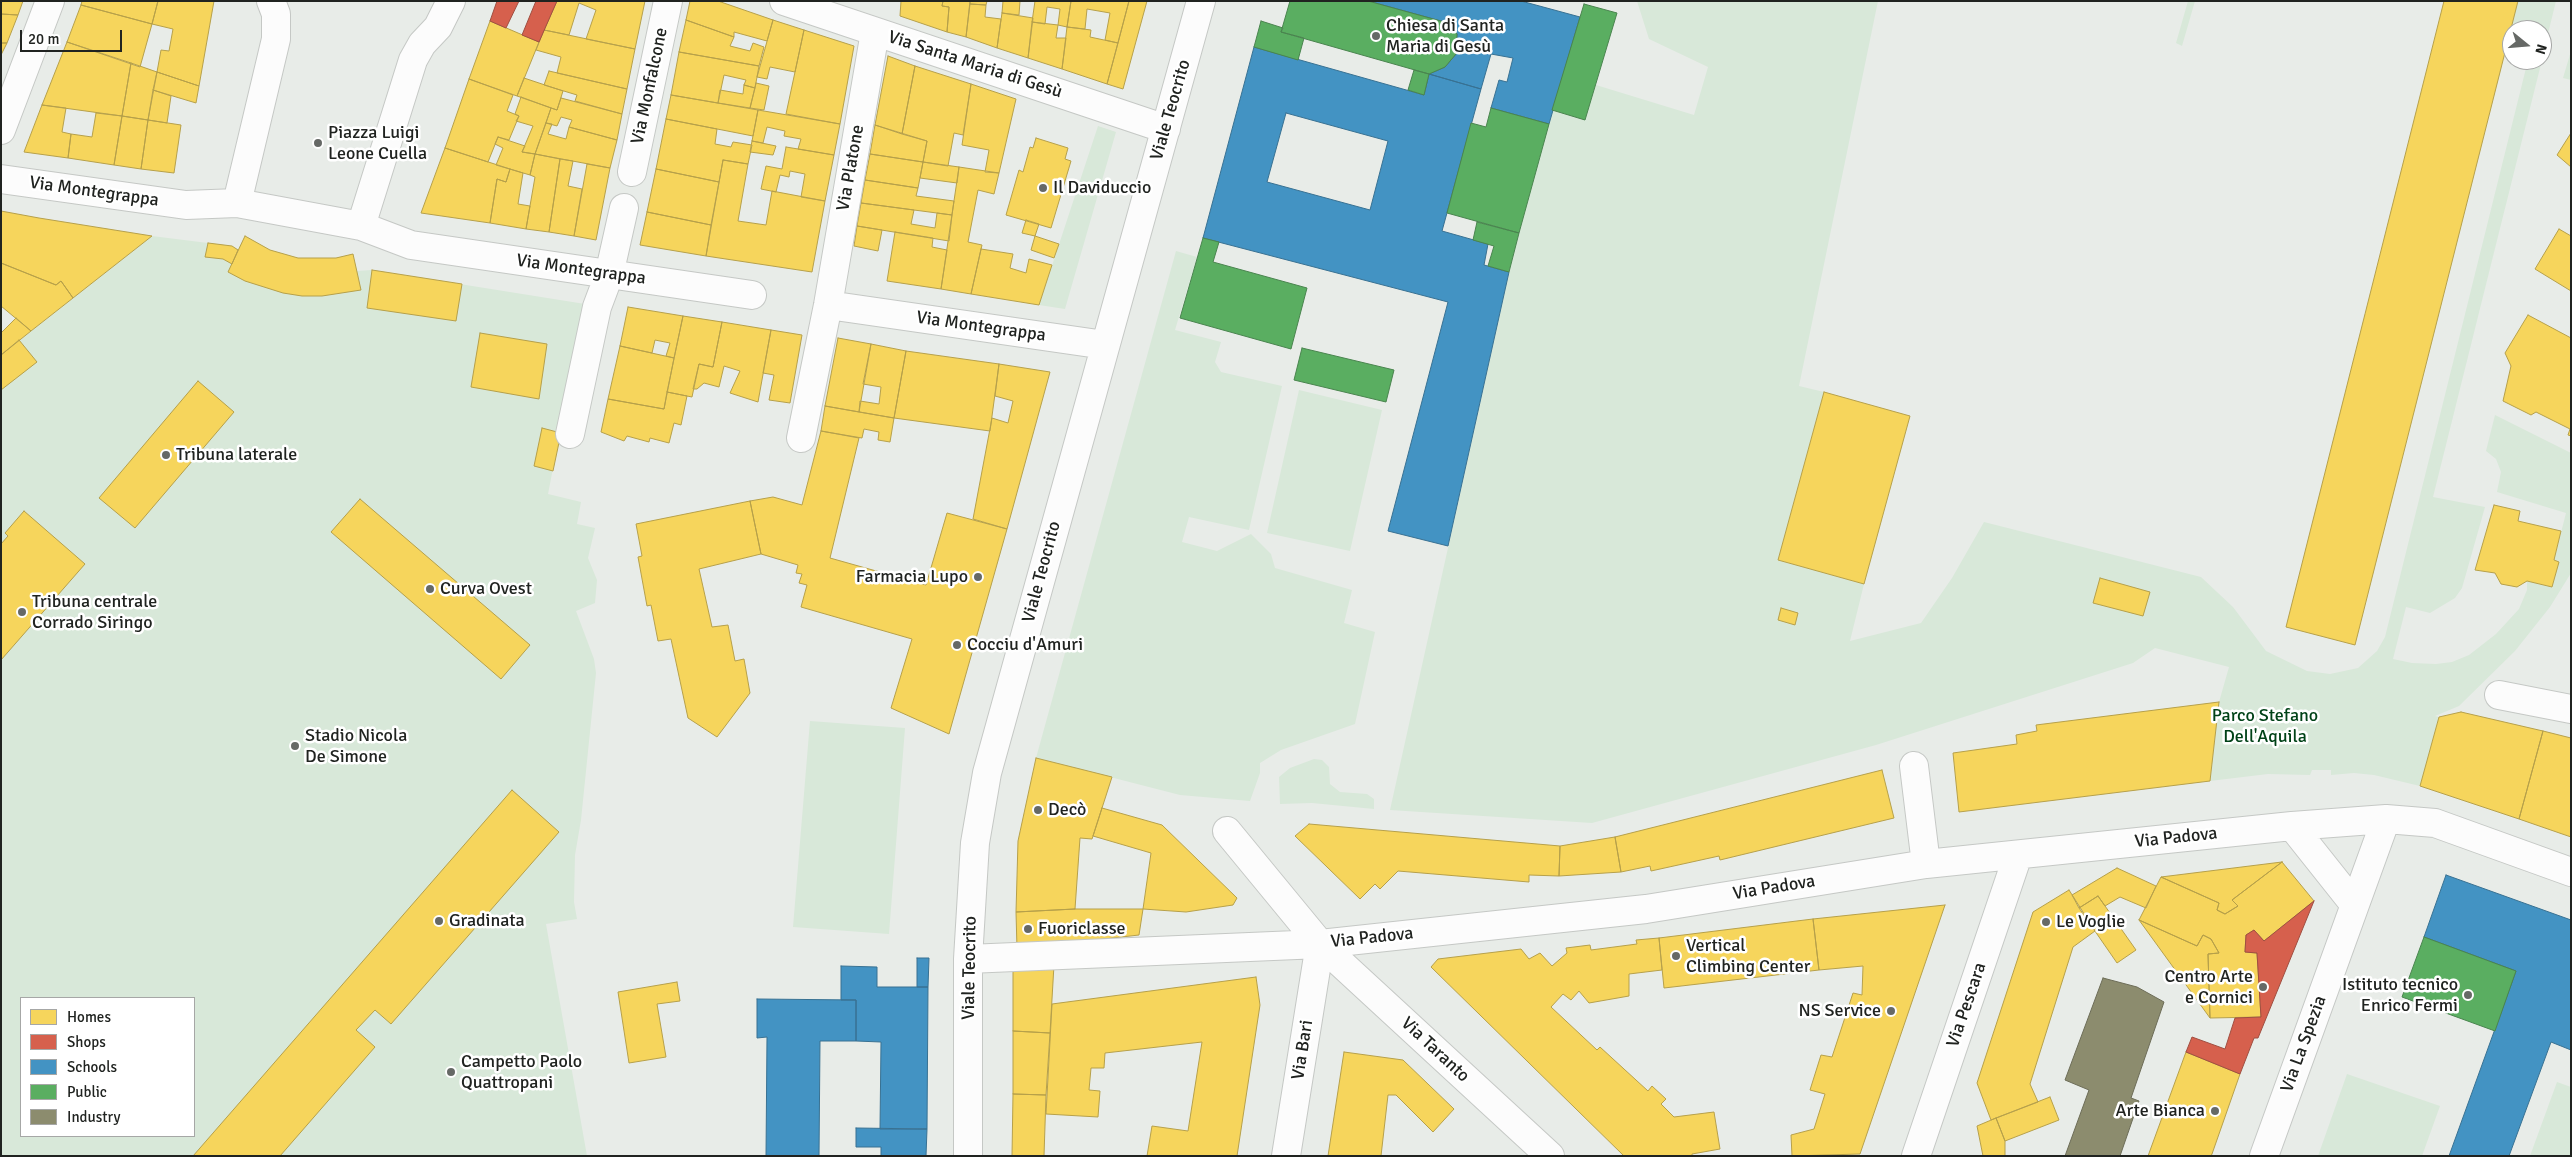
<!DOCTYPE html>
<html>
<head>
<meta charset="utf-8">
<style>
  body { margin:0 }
  #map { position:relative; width:2572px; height:1157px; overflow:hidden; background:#e8ece8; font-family:Signika,sans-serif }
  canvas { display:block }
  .frame { position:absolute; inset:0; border:2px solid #202320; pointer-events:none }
  .legend { position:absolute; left:20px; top:997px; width:175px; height:140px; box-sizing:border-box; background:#fff; border:1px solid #a6a7a6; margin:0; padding:6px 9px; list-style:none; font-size:15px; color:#202320 }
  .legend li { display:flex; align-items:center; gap:10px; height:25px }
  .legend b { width:25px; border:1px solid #a6a7a6 }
  .north { position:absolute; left:2502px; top:20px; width:50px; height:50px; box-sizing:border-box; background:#fff; border:1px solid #a6a7a6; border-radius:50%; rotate:107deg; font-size:14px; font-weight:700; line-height:20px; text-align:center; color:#202320 }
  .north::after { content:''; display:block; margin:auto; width:18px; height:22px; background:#666966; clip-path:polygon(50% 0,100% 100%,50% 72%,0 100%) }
  .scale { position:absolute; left:20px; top:30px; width:102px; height:22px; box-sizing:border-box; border:2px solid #202320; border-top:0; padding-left:6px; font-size:15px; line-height:18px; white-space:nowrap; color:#202320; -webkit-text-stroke:4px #fff; paint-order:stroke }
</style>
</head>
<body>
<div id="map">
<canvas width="2572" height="1157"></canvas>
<div class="frame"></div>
<ul class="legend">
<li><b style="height:14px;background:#f6d55c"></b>Homes</li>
<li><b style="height:14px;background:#d6604d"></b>Shops</li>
<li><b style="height:14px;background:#4393c3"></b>Schools</li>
<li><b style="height:14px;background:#5aae61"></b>Public</li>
<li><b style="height:14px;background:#8c8c6e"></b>Industry</li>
</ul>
<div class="north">N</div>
<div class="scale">20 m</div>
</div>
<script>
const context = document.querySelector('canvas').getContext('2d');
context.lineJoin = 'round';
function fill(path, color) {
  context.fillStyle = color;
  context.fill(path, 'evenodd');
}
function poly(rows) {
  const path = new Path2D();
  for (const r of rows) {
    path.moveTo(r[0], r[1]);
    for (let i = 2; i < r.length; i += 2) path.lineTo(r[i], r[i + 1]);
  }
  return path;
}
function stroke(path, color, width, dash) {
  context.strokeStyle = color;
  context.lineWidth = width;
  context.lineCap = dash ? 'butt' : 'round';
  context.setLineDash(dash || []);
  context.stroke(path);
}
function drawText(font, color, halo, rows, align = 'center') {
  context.font = font + ' Signika,sans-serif';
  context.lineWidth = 5;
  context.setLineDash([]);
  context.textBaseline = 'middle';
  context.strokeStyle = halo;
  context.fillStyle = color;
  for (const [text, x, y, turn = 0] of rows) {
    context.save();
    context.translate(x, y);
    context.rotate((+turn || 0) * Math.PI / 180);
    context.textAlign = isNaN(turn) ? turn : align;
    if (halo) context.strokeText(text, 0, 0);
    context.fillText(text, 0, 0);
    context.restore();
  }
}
const green = poly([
  [1637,1,1878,1,1799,386,1824,392,1778,560,1864,584,1850,641,1921,623,1952,578,1984,522,2201,577,2233,607,2266,651,2307,671,2330,674,2358,668,2377,651,2385,637,2528,60,2542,60,2433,497,2485,507,2462,588,2455,598,2430,613,2406,607,2393,659,2412,663,2436,664,2452,662,2469,655,2496,634,2519,609,2527,590,2527,581,2552,587,2559,562,2554,560,2566,513,2497,492,2501,472,2496,459,2486,451,2495,415,2571,453,2571,573,2550,607,2515,651,2459,706,2435,716,2439,717,2420,786,2374,775,2354,773,2331,775,2331,770,2312,770,2310,775,2268,774,2210,781,2219,702,2229,667,2155,648,2133,663,1876,745,1592,823,1390,810,1509,272,1552,110,1585,119,1596,85,1694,115,1708,67,1649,39],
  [2188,1,2195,1,2182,46,2176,43],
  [2518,1,2556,1,2542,58,2542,30,2512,30,2512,44,2508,40],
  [2571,51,2571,80,2563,78],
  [1098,126,1116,132,1065,309,1039,305],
  [152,236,232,246,238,249,245,236,270,250,298,258,336,258,353,254,357,271,372,270,585,304,548,494,581,502,577,524,595,528,588,558,597,580,595,603,576,611,594,659,596,673,581,820,575,855,574,902,577,919,546,924,587,1156,1,1156,1,355],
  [21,998,194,998,194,1136,21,1136],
  [1176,251,1197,257,1175,330,1221,342,1215,362,1221,372,1282,386,1249,530,1189,517,1182,542,1217,551,1251,534,1271,554,1275,568,1352,590,1344,623,1375,632,1355,724,1281,750,1260,763,1260,773,1250,801,1180,795,1036,758],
  [1299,390,1382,410,1350,551,1267,533],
  [810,721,905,728,889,934,793,927],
  [1314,759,1322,760,1329,767,1330,784,1340,792,1367,794,1374,799,1374,809,1312,803,1280,804,1279,777,1290,768],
  [2347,1074,2440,1106,2422,1156,2318,1156],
  [2557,1082,2571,1087,2571,1156,2530,1156]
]);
const homes = poly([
  [1,1,23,1,18,15,1,14,1,1],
  [82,1,158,1,152,24,81,5,82,1],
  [158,1,214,1,199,86,157,72,161,50,169,51,173,29,152,24,158,1],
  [557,1,645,1,635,49,586,39,596,10,579,3,569,35,544,30,557,1],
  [690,1,718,1,773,20,767,41,734,32,734,37,686,20,690,1],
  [901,1,943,1,942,6,949,7,947,32,900,16,901,1],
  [943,1,970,1,966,37,947,32,949,7,942,6,943,1],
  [970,1,987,1,986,5,970,4,970,1],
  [1003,1,1020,1,1019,15,1002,13,1003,1],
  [1035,1,1071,1,1067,27,1058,25,1060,9,1047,7,1045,24,1032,22,1035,1],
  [1071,1,1129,1,1118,43,1105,40,1110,13,1087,9,1085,29,1067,27,1071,1],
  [1129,1,1147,1,1123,89,1107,84,1129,1],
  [2444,1,2518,1,2355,645,2286,627,2444,1],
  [970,4,986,5,985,17,1001,19,997,48,966,37,970,4],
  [81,5,152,24,140,67,67,42,81,5],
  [1002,13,1033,18,1028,58,997,48,1002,13],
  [1,14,18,15,7,43,1,43,1,14],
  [686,20,734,37,730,46,750,51,753,43,764,47,759,66,679,52,686,20],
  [773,20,804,30,795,72,770,67,767,79,757,77,773,20],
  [490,21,539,42,517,96,469,79,490,21],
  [1032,22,1058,25,1056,38,1066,38,1062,69,1028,58,1032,22],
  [1067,27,1091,30,1090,37,1118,43,1107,84,1062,69,1067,27],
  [544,30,635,49,627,89,557,73,561,57,536,50,544,30],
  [804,30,854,46,840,124,786,114,804,30],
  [67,42,131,63,122,116,42,105,67,42],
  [1,43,7,43,1,55,1,43],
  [679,52,759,66,755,88,744,85,746,80,724,75,718,103,671,95,679,52],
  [888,56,915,66,902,134,875,125,888,56],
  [131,63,157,72,148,120,122,116,131,63],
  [915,66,971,84,963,135,954,133,948,166,923,162,927,141,902,134,915,66],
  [549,71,627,89,622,114,575,101,577,95,544,85,549,71],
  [157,72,199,86,196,103,153,90,157,72],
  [524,78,563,91,557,110,517,96,524,78],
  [469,79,513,95,507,111,519,116,509,140,498,137,488,162,445,148,469,79],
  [756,83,769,86,764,110,750,108,756,83],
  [971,84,1016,99,999,173,985,172,989,150,962,145,971,84],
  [744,85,755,88,750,108,718,103,720,90,743,94,744,85],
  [153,90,171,96,167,123,148,120,153,90],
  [671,95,758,110,753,136,666,119,671,95],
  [521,97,551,108,535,154,522,152,533,126,516,121,519,116,515,114,521,97],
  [561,98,622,114,617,140,569,127,572,120,561,117,557,126,546,123,551,108,557,110,561,98],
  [42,105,66,108,62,132,71,134,68,158,24,152,42,105],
  [758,110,840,124,834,155,798,149,801,139,784,136,785,131,767,127,763,143,752,141,758,110],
  [96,113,122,116,114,165,68,158,71,134,92,137,96,113],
  [122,116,148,120,141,169,114,165,122,116],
  [666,119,717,129,715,144,731,147,733,142,752,145,748,164,723,160,719,182,656,169,666,119],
  [148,120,181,125,174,173,141,169,148,120],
  [546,123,552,124,548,134,566,139,569,127,617,140,610,168,535,154,546,123],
  [875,125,927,141,923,162,870,154,875,125],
  [2571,133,2571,167,2557,155,2571,133],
  [498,137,525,146,522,152,535,154,530,175,496,165,503,148,495,144,498,137],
  [1036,138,1068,148,1065,159,1071,161,1051,228,1006,215,1019,170,1023,172,1030,147,1033,148,1036,138],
  [752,141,776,146,773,155,750,152,752,141],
  [786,147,834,155,825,201,801,197,805,174,790,171,789,177,780,175,776,192,761,189,766,166,782,169,786,147],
  [445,148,510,169,506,182,497,179,490,223,421,213,445,148],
  [535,154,560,159,549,232,526,229,535,177,530,175,535,154],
  [870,154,923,162,918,188,865,180,870,154],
  [560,159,573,161,568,186,582,189,574,236,549,232,560,159],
  [723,160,748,164,738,221,766,225,772,191,825,201,812,272,706,256,723,160],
  [923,162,959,167,957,183,920,178,923,162],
  [587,164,610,168,596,240,574,236,587,164],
  [959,167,999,173,994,194,978,190,968,242,982,245,971,294,941,289,959,167],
  [510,169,523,173,518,204,530,206,526,229,490,223,497,179,506,182,510,169],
  [656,169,719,182,711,225,647,212,656,169],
  [865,180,918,188,916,196,954,201,952,215,861,203,865,180],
  [861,203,914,210,911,224,935,228,937,213,952,215,949,241,857,226,861,203],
  [1,211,39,218,152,236,73,298,61,281,56,285,1,263,1,211],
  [647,212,711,225,706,256,640,245,647,212],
  [1026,220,1039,224,1035,236,1022,233,1026,220],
  [857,226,882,230,878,251,854,246,857,226],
  [2559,229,2571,236,2571,291,2535,269,2559,229],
  [895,232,933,238,932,247,947,250,941,289,887,281,895,232],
  [245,236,270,250,298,258,336,258,353,254,361,290,322,296,302,296,283,293,245,281,228,272,245,236],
  [1035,236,1059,244,1054,258,1031,250,1035,236],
  [208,243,232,246,238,250,232,264,223,259,205,257,208,243],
  [981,249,1013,254,1010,268,1026,273,1029,259,1052,265,1039,305,971,294,981,249],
  [1,263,56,285,61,281,73,298,31,331,1,306,1,263],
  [372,270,462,284,456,321,367,308,372,270],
  [628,307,683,316,674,358,666,356,670,343,655,340,652,353,620,346,628,307],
  [2528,315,2571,338,2571,436,2568,435,2570,429,2536,412,2531,415,2503,401,2511,366,2505,353,2528,315],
  [683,316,722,322,713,367,699,364,692,397,667,392,683,316],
  [16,318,31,331,1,355,1,333,16,318],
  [722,322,771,330,758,402,730,393,740,371,724,366,719,387,704,383,697,389,693,389,699,364,713,367,722,322],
  [771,330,802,335,790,403,769,400,774,375,763,373,771,330],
  [480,333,547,344,539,399,471,387,480,333],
  [838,338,871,344,859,412,825,406,838,338],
  [19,340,37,362,1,390,1,355,19,340],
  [871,344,906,351,894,418,859,412,860,401,879,404,881,387,863,384,871,344],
  [620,346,674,358,664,409,608,399,620,346],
  [906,351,999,364,990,431,894,418,906,351],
  [999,364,1050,372,1007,529,973,519,992,418,1008,423,1013,401,995,396,999,364],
  [198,381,234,412,135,528,99,498,198,381],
  [667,392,687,396,681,425,674,423,669,443,650,438,649,442,627,436,624,441,601,432,608,399,664,409,667,392],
  [1824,392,1910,416,1864,584,1778,560,1824,392],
  [825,406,894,418,890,442,878,440,879,432,864,429,862,438,821,431,825,406],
  [542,428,561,433,553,471,534,466,542,428],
  [821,431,859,438,830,558,926,585,947,513,1007,529,949,734,891,708,912,639,801,607,807,585,799,583,802,574,796,573,798,565,761,554,750,501,773,497,802,505,821,431],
  [360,499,530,645,501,679,331,532,360,499],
  [750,501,761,554,699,569,712,627,728,625,735,661,744,659,750,693,717,737,688,718,671,639,658,641,651,605,647,606,638,557,642,556,636,524,750,501],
  [2494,505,2520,511,2518,521,2561,531,2554,560,2559,562,2552,587,2527,581,2517,587,2501,584,2495,573,2475,570,2494,505],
  [24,511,85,564,1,660,1,544,8,536,5,533,24,511],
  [2100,578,2150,592,2143,616,2093,603,2100,578],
  [1781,608,1798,613,1795,625,1778,620,1781,608],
  [2219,702,2210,781,1959,812,1953,753,2017,744,2016,735,2037,731,2036,725,2219,702],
  [2461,712,2543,731,2519,819,2420,786,2439,717,2461,712],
  [2543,731,2571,738,2571,837,2519,819,2543,731],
  [1036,758,1112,777,1092,839,1080,838,1075,909,1016,912,1018,841,1036,758],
  [1882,770,1894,818,1720,860,1719,856,1651,871,1650,866,1621,872,1615,837,1882,770],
  [512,790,559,832,391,1024,375,1010,356,1030,375,1047,280,1156,193,1156,512,790],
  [1102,808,1162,825,1237,898,1233,905,1186,912,1143,909,1151,853,1093,836,1102,808],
  [1309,824,1560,846,1559,876,1529,875,1529,882,1398,871,1380,889,1375,884,1360,899,1295,836,1309,824],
  [1615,837,1621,872,1559,876,1560,846,1615,837],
  [2282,862,2232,900,2238,906,2225,914,2217,910,2219,903,2161,877,2282,862],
  [2282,862,2314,901,2264,941,2254,930,2246,935,2245,952,2257,953,2261,1017,2210,1018,2208,954,2219,953,2211,939,2203,935,2197,946,2139,920,2161,877,2219,903,2217,910,2225,914,2238,906,2232,900,2282,862],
  [2117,868,2156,886,2146,908,2120,897,2105,906,2098,896,2079,908,2072,895,2117,868],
  [2069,890,2095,931,2073,947,2030,1084,2038,1102,1991,1120,1977,1083,2033,912,2069,890],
  [2098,896,2136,950,2117,963,2079,908,2098,896],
  [1945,905,1860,1154,1792,1156,1791,1135,1814,1129,1825,1094,1810,1090,1821,1055,1832,1057,1853,993,1862,995,1863,966,1819,970,1813,919,1945,905],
  [1075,909,1143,909,1139,935,1017,949,1016,912,1075,909],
  [1813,919,1819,970,1664,988,1659,938,1813,919],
  [2139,920,2197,946,2203,935,2211,939,2219,953,2208,954,2210,1018,2139,920],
  [1659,938,1662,970,1629,974,1629,996,1589,1003,1579,991,1571,1000,1563,994,1551,1007,1597,1050,1600,1047,1648,1091,1652,1086,1666,1099,1661,1104,1674,1117,1714,1112,1720,1149,1692,1154,1692,1156,1624,1156,1431,967,1438,959,1521,949,1529,959,1540,953,1552,966,1567,953,1566,948,1590,945,1591,950,1637,944,1636,940,1659,938],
  [1054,965,1050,1033,1013,1031,1013,967,1054,965],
  [1256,977,1260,1005,1237,1156,1147,1156,1152,1126,1188,1131,1202,1042,1105,1053,1104,1068,1091,1068,1089,1090,1100,1091,1098,1117,1046,1114,1052,1004,1256,977],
  [677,982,680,1001,657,1004,666,1057,629,1063,618,992,677,982],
  [1013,1031,1050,1033,1046,1095,1013,1094,1013,1031],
  [1344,1052,1403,1060,1454,1109,1433,1132,1396,1095,1388,1095,1381,1156,1328,1156,1344,1052],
  [2186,1052,2240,1074,2212,1154,2211,1156,2148,1156,2186,1052],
  [1013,1094,1046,1095,1044,1156,1012,1156,1013,1094],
  [2050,1097,2059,1120,2005,1141,1996,1118,2050,1097],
  [1996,1118,2005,1141,2005,1156,1983,1156,1977,1126,1996,1118]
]);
const shops = poly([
  [497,1,519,1,506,28,490,21,497,1],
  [536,1,557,1,539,42,522,35,536,1],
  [2314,901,2258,1038,2254,1038,2240,1074,2186,1052,2192,1037,2225,1049,2235,1018,2261,1017,2257,953,2245,952,2246,935,2254,930,2264,941,2314,901]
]);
const schools = poly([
  [1368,1,1521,1,1580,17,1549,124,1491,108,1499,80,1507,82,1513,58,1491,54,1481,89,1429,74,1445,67,1456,54,1457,34,1448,23,1368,1],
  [1254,47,1424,95,1429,74,1481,89,1442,231,1488,244,1484,265,1509,272,1448,546,1388,531,1448,302,1203,238,1254,47],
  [1286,113,1388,141,1370,210,1267,182,1286,113],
  [2446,875,2571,920,2571,1050,2551,1042,2509,1156,2449,1156,2516,971,2424,937,2446,875],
  [917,958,929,958,928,987,917,987,917,958],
  [841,966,877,967,877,987,928,987,927,1129,880,1129,881,1042,856,1041,856,1000,841,1000,841,966],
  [757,999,856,1000,856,1041,820,1041,819,1156,766,1156,767,1037,757,1038,757,999],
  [856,1128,927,1129,926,1156,881,1156,881,1147,856,1147,856,1128]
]);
const public = poly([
  [1290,1,1368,1,1448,23,1457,34,1456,54,1445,67,1429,74,1281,32,1290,1],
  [1584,4,1617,13,1585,120,1552,110,1584,4],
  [1261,21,1283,28,1281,32,1304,38,1298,60,1254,47,1261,21],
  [1414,70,1429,74,1424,95,1408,90,1414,70],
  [1491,108,1549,124,1519,233,1447,213,1471,123,1486,127,1491,108],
  [1477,222,1519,233,1509,272,1488,266,1494,246,1473,240,1477,222],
  [1203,238,1219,242,1213,262,1307,288,1291,349,1180,318,1203,238],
  [1302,348,1394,370,1386,402,1294,380,1302,348],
  [2424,937,2516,971,2495,1031,2402,997,2424,937]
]);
const industry = poly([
  [2103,978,2137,987,2164,1002,2131,1098,2139,1101,2120,1156,2065,1156,2089,1090,2065,1080,2103,978]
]);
const minor = poly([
  [784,1,1166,129],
  [1,130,50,1],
  [632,172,668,1],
  [1,179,186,205,237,203,361,226,411,245,752,295],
  [237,203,276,39,276,14,271,1],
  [361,226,413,60,422,44,438,27,451,1],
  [828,305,1105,345],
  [570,434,597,307,609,275,624,208],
  [801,438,828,305,875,32],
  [2499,695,2571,709],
  [1914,766,1926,864],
  [2292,826,2354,904],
  [1227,831,1320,944,1550,1156],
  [968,959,1320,944,1646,909,1926,864,2292,826,2386,819,2435,823,2571,872],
  [968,1156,968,959,975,843,987,773,1201,1],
  [1286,1156,1320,944],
  [1916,1156,2018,855],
  [2264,1156,2386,819]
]);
const markers = [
  [1376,36,5,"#666966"],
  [318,143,5,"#666966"],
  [1043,188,5,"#666966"],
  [166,455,5,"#666966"],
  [978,577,5,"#666966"],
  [430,589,5,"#666966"],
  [22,612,5,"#666966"],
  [957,645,5,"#666966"],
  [295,746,5,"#666966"],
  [1038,810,5,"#666966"],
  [439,921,5,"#666966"],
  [2046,922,5,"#666966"],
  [1028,929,5,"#666966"],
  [1676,956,5,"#666966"],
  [2263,987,5,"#666966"],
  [2468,995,5,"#666966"],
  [1891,1011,5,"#666966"],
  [451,1072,5,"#666966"],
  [2215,1111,5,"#666966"]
];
const poiNames = [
  ["Chiesa di Santa",1386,26],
  ["Maria di Gesù",1386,47],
  ["Piazza Luigi",328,133],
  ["Leone Cuella",328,154],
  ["Il Daviduccio",1053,188],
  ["Tribuna laterale",176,455],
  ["Farmacia Lupo",968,577,"right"],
  ["Curva Ovest",440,589],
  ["Tribuna centrale",32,602],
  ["Corrado Siringo",32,623],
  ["Cocciu d'Amuri",967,645],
  ["Stadio Nicola",305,736],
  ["De Simone",305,757],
  ["Decò",1048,810],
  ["Gradinata",449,921],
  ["Le Voglie",2056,922],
  ["Fuoriclasse",1038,929],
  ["Vertical",1686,946],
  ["Climbing Center",1686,967],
  ["Centro Arte",2253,977,"right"],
  ["e Cornici",2253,998,"right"],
  ["Istituto tecnico",2458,985,"right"],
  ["Enrico Fermi",2458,1006,"right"],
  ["NS Service",1881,1011,"right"],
  ["Campetto Paolo",461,1062],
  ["Quattropani",461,1083],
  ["Arte Bianca",2205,1111,"right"]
];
const streetNames = [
  ["Via Santa Maria di Gesù",975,65,18],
  ["Via Monfalcone",650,86,-78],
  ["Viale Teocrito",1171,110,-74],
  ["Via Platone",851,168,-80],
  ["Via Montegrappa",94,192,8],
  ["Via Montegrappa",581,270,8],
  ["Via Montegrappa",981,327,8],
  ["Viale Teocrito",1042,572,-75],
  ["Via Padova",2176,838,-6],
  ["Via Padova",1774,888,-9],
  ["Via Padova",1372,938,-6],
  ["Viale Teocrito",970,968,-89],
  ["Via Pescara",1967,1005,-71],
  ["Via La Spezia",2304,1044,-70],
  ["Via Bari",1303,1050,-81],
  ["Via Taranto",1435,1050,43]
];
const parkNames = [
  ["Parco Stefano",2265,716],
  ["Dell'Aquila",2265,737]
];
fill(green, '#d8e8d9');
fill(homes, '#f6d55c');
stroke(homes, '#b6a04a', 1);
fill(shops, '#d6604d');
stroke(shops, '#9f4e40', 1);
fill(schools, '#4393c3');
stroke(schools, '#387192', 1);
fill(public, '#5aae61');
stroke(public, '#49844e', 1);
fill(industry, '#8c8c6e');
stroke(industry, '#6c6c57', 1);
stroke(minor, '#c5c8c5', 30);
stroke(minor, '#fcfcfc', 28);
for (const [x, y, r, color] of markers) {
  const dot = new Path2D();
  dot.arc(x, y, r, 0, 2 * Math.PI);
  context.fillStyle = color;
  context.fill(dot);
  stroke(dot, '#fff', 2);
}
drawText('18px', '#202320', '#fff', poiNames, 'left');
drawText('18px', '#202320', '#fff', streetNames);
drawText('18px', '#004217', '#fff', parkNames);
</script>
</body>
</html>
